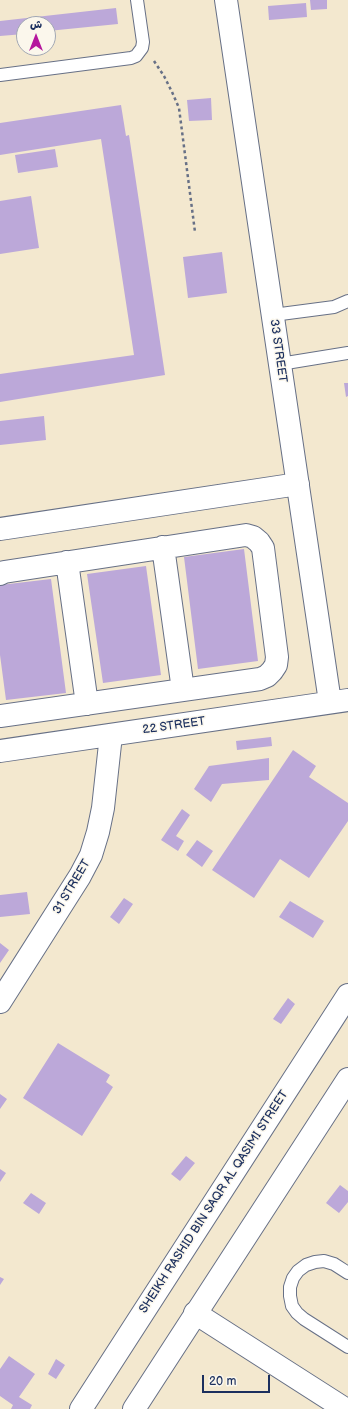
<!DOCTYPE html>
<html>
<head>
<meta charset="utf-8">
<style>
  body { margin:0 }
  #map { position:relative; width:348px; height:1409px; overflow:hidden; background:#f3e8cf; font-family:"Balsamiq Sans","Playpen Sans Arabic",sans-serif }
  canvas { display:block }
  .north { position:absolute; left:16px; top:16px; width:40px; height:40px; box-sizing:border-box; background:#fbf7ec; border:1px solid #a1a7b3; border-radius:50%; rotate:0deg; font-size:11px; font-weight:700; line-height:16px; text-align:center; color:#1b2f5e }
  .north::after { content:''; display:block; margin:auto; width:14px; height:18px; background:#b5179e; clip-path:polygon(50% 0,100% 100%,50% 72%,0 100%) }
  .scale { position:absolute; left:202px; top:1375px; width:68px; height:18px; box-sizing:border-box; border:2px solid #1b2f5e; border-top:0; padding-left:5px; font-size:12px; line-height:14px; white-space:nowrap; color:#1b2f5e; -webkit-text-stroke:3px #fbf7ec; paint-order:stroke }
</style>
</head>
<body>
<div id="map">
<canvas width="348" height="1409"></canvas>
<div class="north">ش</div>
<div class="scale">20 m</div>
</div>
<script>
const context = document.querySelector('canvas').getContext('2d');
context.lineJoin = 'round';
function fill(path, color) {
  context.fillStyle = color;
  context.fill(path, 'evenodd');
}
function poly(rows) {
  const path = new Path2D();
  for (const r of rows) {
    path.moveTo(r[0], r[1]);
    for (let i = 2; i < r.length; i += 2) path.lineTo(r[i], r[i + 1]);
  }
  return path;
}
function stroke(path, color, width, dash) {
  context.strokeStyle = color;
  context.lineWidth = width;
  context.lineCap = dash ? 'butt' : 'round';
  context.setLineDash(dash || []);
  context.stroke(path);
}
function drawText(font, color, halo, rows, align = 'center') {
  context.font = font + ' "Balsamiq Sans",sans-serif';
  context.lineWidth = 3;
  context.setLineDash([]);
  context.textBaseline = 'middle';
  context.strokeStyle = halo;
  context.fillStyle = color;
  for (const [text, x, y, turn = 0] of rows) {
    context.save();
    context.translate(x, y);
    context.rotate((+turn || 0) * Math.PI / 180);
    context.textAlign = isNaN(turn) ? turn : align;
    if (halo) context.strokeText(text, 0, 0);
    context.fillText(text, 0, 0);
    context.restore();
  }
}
const building = poly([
  [310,0,327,0,327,9,311,10],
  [306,3,307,17,269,20,268,6],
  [116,8,118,24,48,31,48,24,24,24,24,34,0,36,0,21],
  [211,98,212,120,189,121,187,100],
  [121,105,126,136,129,135,165,375,0,402,0,374,134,355,101,139,0,155,0,123],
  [55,149,58,167,18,173,15,155],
  [31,196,39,248,0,254,0,201],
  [222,252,227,293,188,298,183,257],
  [344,383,348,383,348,396,346,397],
  [44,416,46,440,0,445,0,421],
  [244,549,258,661,198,669,184,557],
  [146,566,161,675,103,683,87,574],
  [51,579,66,693,6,700,0,655,0,585],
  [271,737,272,746,237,750,236,741],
  [293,750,316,766,309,777,348,803,348,821,309,878,280,859,254,898,212,870],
  [269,758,269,780,222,784,211,802,194,789,209,766],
  [182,809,190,815,176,836,184,841,178,851,161,840],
  [197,840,213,851,202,867,186,855],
  [27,892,30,914,0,917,0,895],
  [124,898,133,904,119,924,110,917],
  [290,901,324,921,313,938,279,917],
  [0,943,9,950,0,963],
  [288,998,295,1004,281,1024,273,1019],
  [58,1043,110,1075,106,1082,113,1087,82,1136,23,1098],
  [0,1094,7,1099,0,1109],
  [186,1156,195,1163,180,1181,171,1174],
  [0,1169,6,1173,0,1182],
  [340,1185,348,1191,348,1202,339,1213,326,1203],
  [31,1193,46,1203,39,1214,23,1203],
  [0,1277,4,1279,0,1285],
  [9,1356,35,1374,19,1397,32,1405,30,1409,11,1409,13,1405,0,1396,0,1369],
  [56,1359,65,1365,56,1379,48,1374]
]);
const path = poly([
  [154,61,164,76,172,92,179,108,195,232]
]);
const service = poly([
  [0,75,131,58,136,56,142,48,143,42,137,0],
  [273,315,334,307,348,301],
  [280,364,348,353],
  [348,1273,334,1264,324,1261,315,1262,306,1265,298,1271,293,1278,290,1287,290,1296,292,1306,297,1313,304,1319,348,1347]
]);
const minor = poly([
  [226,0,330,702],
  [0,529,298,484],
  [163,547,183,690],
  [67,562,87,704],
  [0,574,4,572,246,535,253,537,259,542,263,548,277,657,276,665,272,671,267,676,260,679,0,716],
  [0,751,348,700],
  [0,1002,80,876,91,855,98,832,103,808,111,735],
  [195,1313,345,1409]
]);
const secondary = poly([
  [81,1409,348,995],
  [134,1409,348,1079]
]);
const streetNames = [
  ["33 STREET",278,351,82],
  ["22 STREET",174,726,-8],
  ["31 STREET",72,887,-59],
  ["SHEIKH RASHID BIN SAQR AL QASIMI STREET",214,1202,-57]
];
fill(building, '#bca8d9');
stroke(service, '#677086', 14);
stroke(minor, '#677086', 24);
stroke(secondary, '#677086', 24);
stroke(path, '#677086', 2.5, [3, 3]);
stroke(service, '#fff', 12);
stroke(minor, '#fff', 22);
stroke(secondary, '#fff', 22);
drawText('12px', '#1b2f5e', '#fbf7ec', streetNames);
</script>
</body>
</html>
